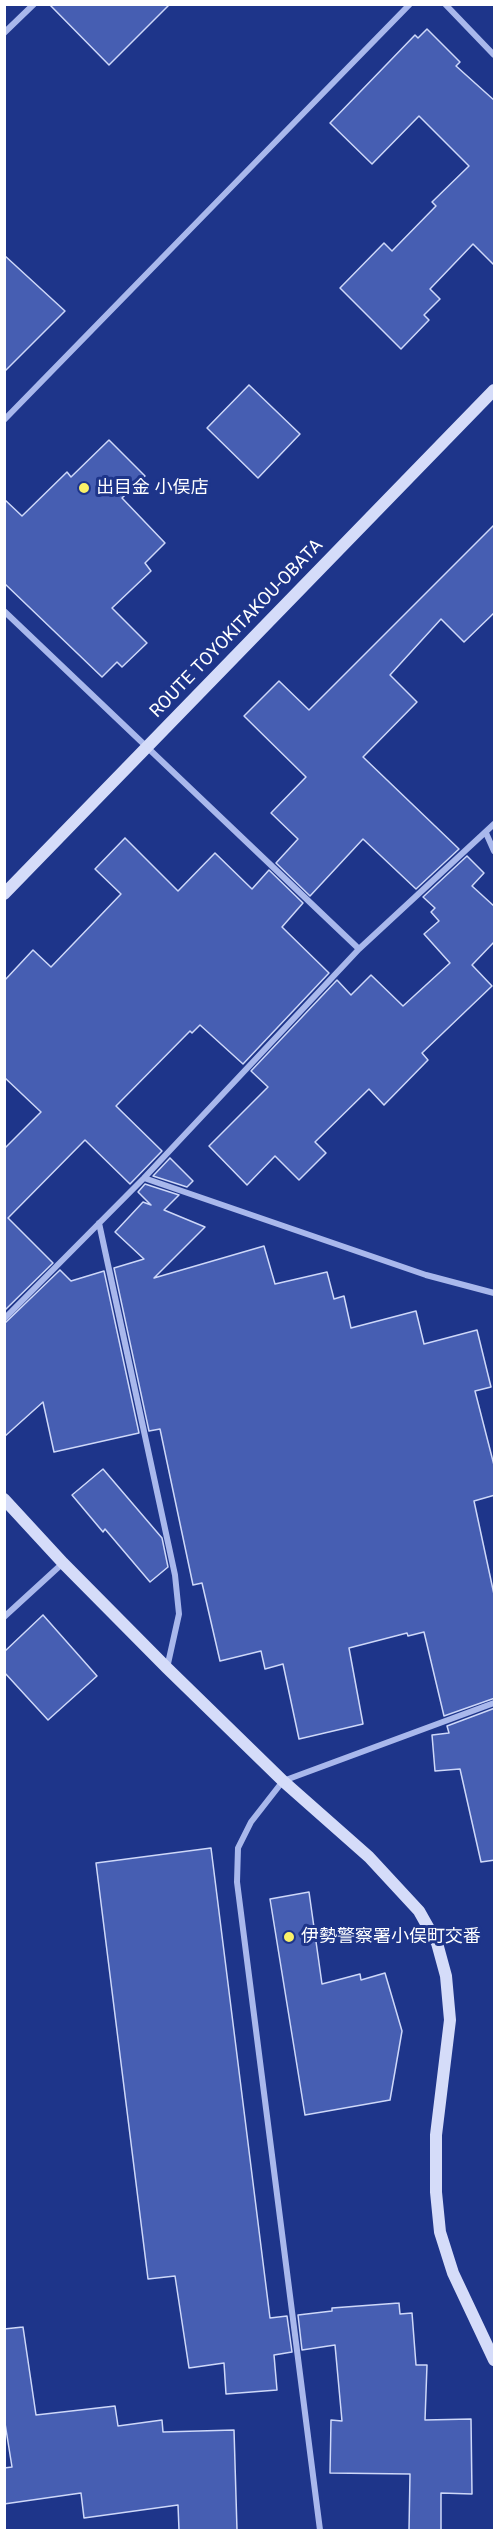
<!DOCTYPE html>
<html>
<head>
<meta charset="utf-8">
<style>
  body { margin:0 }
  #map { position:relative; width:499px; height:2535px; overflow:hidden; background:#1e358a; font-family:Roboto,sans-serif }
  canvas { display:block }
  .frame { position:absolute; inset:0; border:6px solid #fff; pointer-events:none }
</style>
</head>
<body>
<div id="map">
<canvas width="499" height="2535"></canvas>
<div class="frame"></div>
</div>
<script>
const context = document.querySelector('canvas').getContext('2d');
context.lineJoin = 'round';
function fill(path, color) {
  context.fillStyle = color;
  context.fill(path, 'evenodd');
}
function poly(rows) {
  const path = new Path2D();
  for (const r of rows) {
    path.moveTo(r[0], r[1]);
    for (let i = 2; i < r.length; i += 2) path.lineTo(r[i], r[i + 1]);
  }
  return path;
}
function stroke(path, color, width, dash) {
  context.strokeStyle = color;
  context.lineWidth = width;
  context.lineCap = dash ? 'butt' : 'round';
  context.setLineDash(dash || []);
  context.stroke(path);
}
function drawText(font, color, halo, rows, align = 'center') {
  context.font = font + ' Roboto,"Noto Sans JP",sans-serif';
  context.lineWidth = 6;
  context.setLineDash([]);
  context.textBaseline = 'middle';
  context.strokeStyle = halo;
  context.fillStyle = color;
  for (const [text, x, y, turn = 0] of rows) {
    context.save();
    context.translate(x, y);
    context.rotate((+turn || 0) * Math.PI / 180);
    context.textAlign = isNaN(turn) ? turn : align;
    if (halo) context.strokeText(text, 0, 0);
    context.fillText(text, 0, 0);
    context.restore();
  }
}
const building = poly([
  [49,4,170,4,109,65,49,4],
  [427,29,460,62,456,66,495,101,495,266,473,244,430,289,440,299,424,315,429,320,401,349,340,288,384,243,392,251,436,206,432,202,469,166,419,116,372,164,330,123,415,35,418,38,427,29],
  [4,255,65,311,4,372,4,255],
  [249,385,300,434,258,478,207,428,249,385],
  [109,440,145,476,122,498,165,543,145,563,151,571,112,608,147,643,122,667,117,662,102,677,4,583,4,499,22,516,67,472,71,477,109,440],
  [495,524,495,612,464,642,441,619,390,675,417,702,363,757,459,849,416,889,363,839,310,896,276,863,298,839,271,813,306,777,244,716,279,681,309,710,495,524],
  [125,838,178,891,215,853,252,889,269,870,303,903,282,927,329,973,243,1064,200,1025,192,1033,190,1031,116,1106,162,1151,130,1184,85,1140,8,1218,53,1263,4,1311,4,1149,41,1112,4,1077,4,981,33,950,51,967,121,894,95,869,125,838],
  [467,856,484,873,472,886,495,907,495,941,472,965,492,986,422,1053,428,1060,384,1105,369,1089,315,1142,326,1153,299,1180,275,1156,247,1185,209,1146,268,1087,251,1071,337,980,351,995,371,975,403,1006,450,963,424,934,439,921,431,912,435,908,423,897,467,856],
  [170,1158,193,1181,187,1187,153,1176,170,1158],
  [145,1184,179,1195,164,1210,205,1227,154,1278,264,1246,275,1284,327,1272,334,1299,344,1296,351,1328,416,1311,424,1344,477,1330,491,1387,475,1391,495,1469,495,1495,474,1501,495,1599,495,1698,444,1716,424,1632,408,1636,407,1633,349,1648,363,1724,299,1739,283,1664,265,1669,261,1651,220,1661,202,1583,193,1585,160,1429,149,1431,114,1268,144,1259,115,1232,143,1202,151,1205,138,1192,145,1184],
  [60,1270,71,1281,104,1271,139,1433,54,1452,43,1402,4,1437,4,1324,60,1270],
  [103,1469,162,1538,168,1567,150,1582,105,1529,103,1532,72,1495,103,1469],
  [43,1615,97,1676,48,1720,4,1672,4,1652,43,1615],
  [495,1708,495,1860,481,1862,460,1769,435,1771,432,1735,449,1733,447,1726,495,1708],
  [211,1848,270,2318,287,2316,292,2352,274,2355,277,2390,226,2394,224,2363,189,2368,175,2276,148,2279,96,1863,211,1848],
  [309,1892,322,1984,360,1974,361,1980,385,1973,402,2031,390,2100,305,2115,270,1899,309,1892],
  [399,2303,400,2314,412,2313,416,2365,427,2365,425,2420,471,2419,472,2494,441,2493,441,2530,409,2530,410,2474,330,2473,331,2420,342,2421,335,2345,302,2350,298,2315,332,2311,332,2308,399,2303],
  [23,2327,36,2415,115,2406,118,2426,162,2420,163,2432,234,2430,237,2530,179,2530,178,2505,84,2518,81,2493,4,2504,4,2468,12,2467,4,2417,4,2329,23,2327]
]);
const street = poly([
  [445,4,494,55],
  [4,33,34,4],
  [4,420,410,4],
  [4,611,359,949],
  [486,833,494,851],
  [144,1178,426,1275,494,1293],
  [99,1223,175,1575,179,1614,167,1668],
  [4,1319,144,1178,359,949,494,824],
  [4,1617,63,1563],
  [320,2530,237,1882,238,1848,251,1822,283,1781,494,1703]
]);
const secondary = poly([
  [4,894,494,390],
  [4,1499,63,1563,167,1668,283,1781,369,1857,419,1911,437,1943,446,1976,450,2020,436,2135,436,2192,440,2232,453,2273,494,2360]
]);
const markers = [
  [84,488,6,"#fbf168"],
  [289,1937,6,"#fbf168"]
];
const poiNames = [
  ["出目金 小俣店",96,488],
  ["伊勢警察署小俣町交番",301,1937]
];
const streetNames = [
  ["ROUTE TOYOKITAKOU-OBATA",237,629,-46]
];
fill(building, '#465eb2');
stroke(building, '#ced8f9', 1.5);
stroke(street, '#a9b8ec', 6);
stroke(secondary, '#d5dcf9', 12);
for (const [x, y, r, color] of markers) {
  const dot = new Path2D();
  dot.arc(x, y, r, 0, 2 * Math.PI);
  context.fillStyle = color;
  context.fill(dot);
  stroke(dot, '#1e358a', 2);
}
drawText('18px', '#fff', '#1e358a', poiNames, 'left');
drawText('18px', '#fff', '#1e358a', streetNames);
</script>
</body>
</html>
